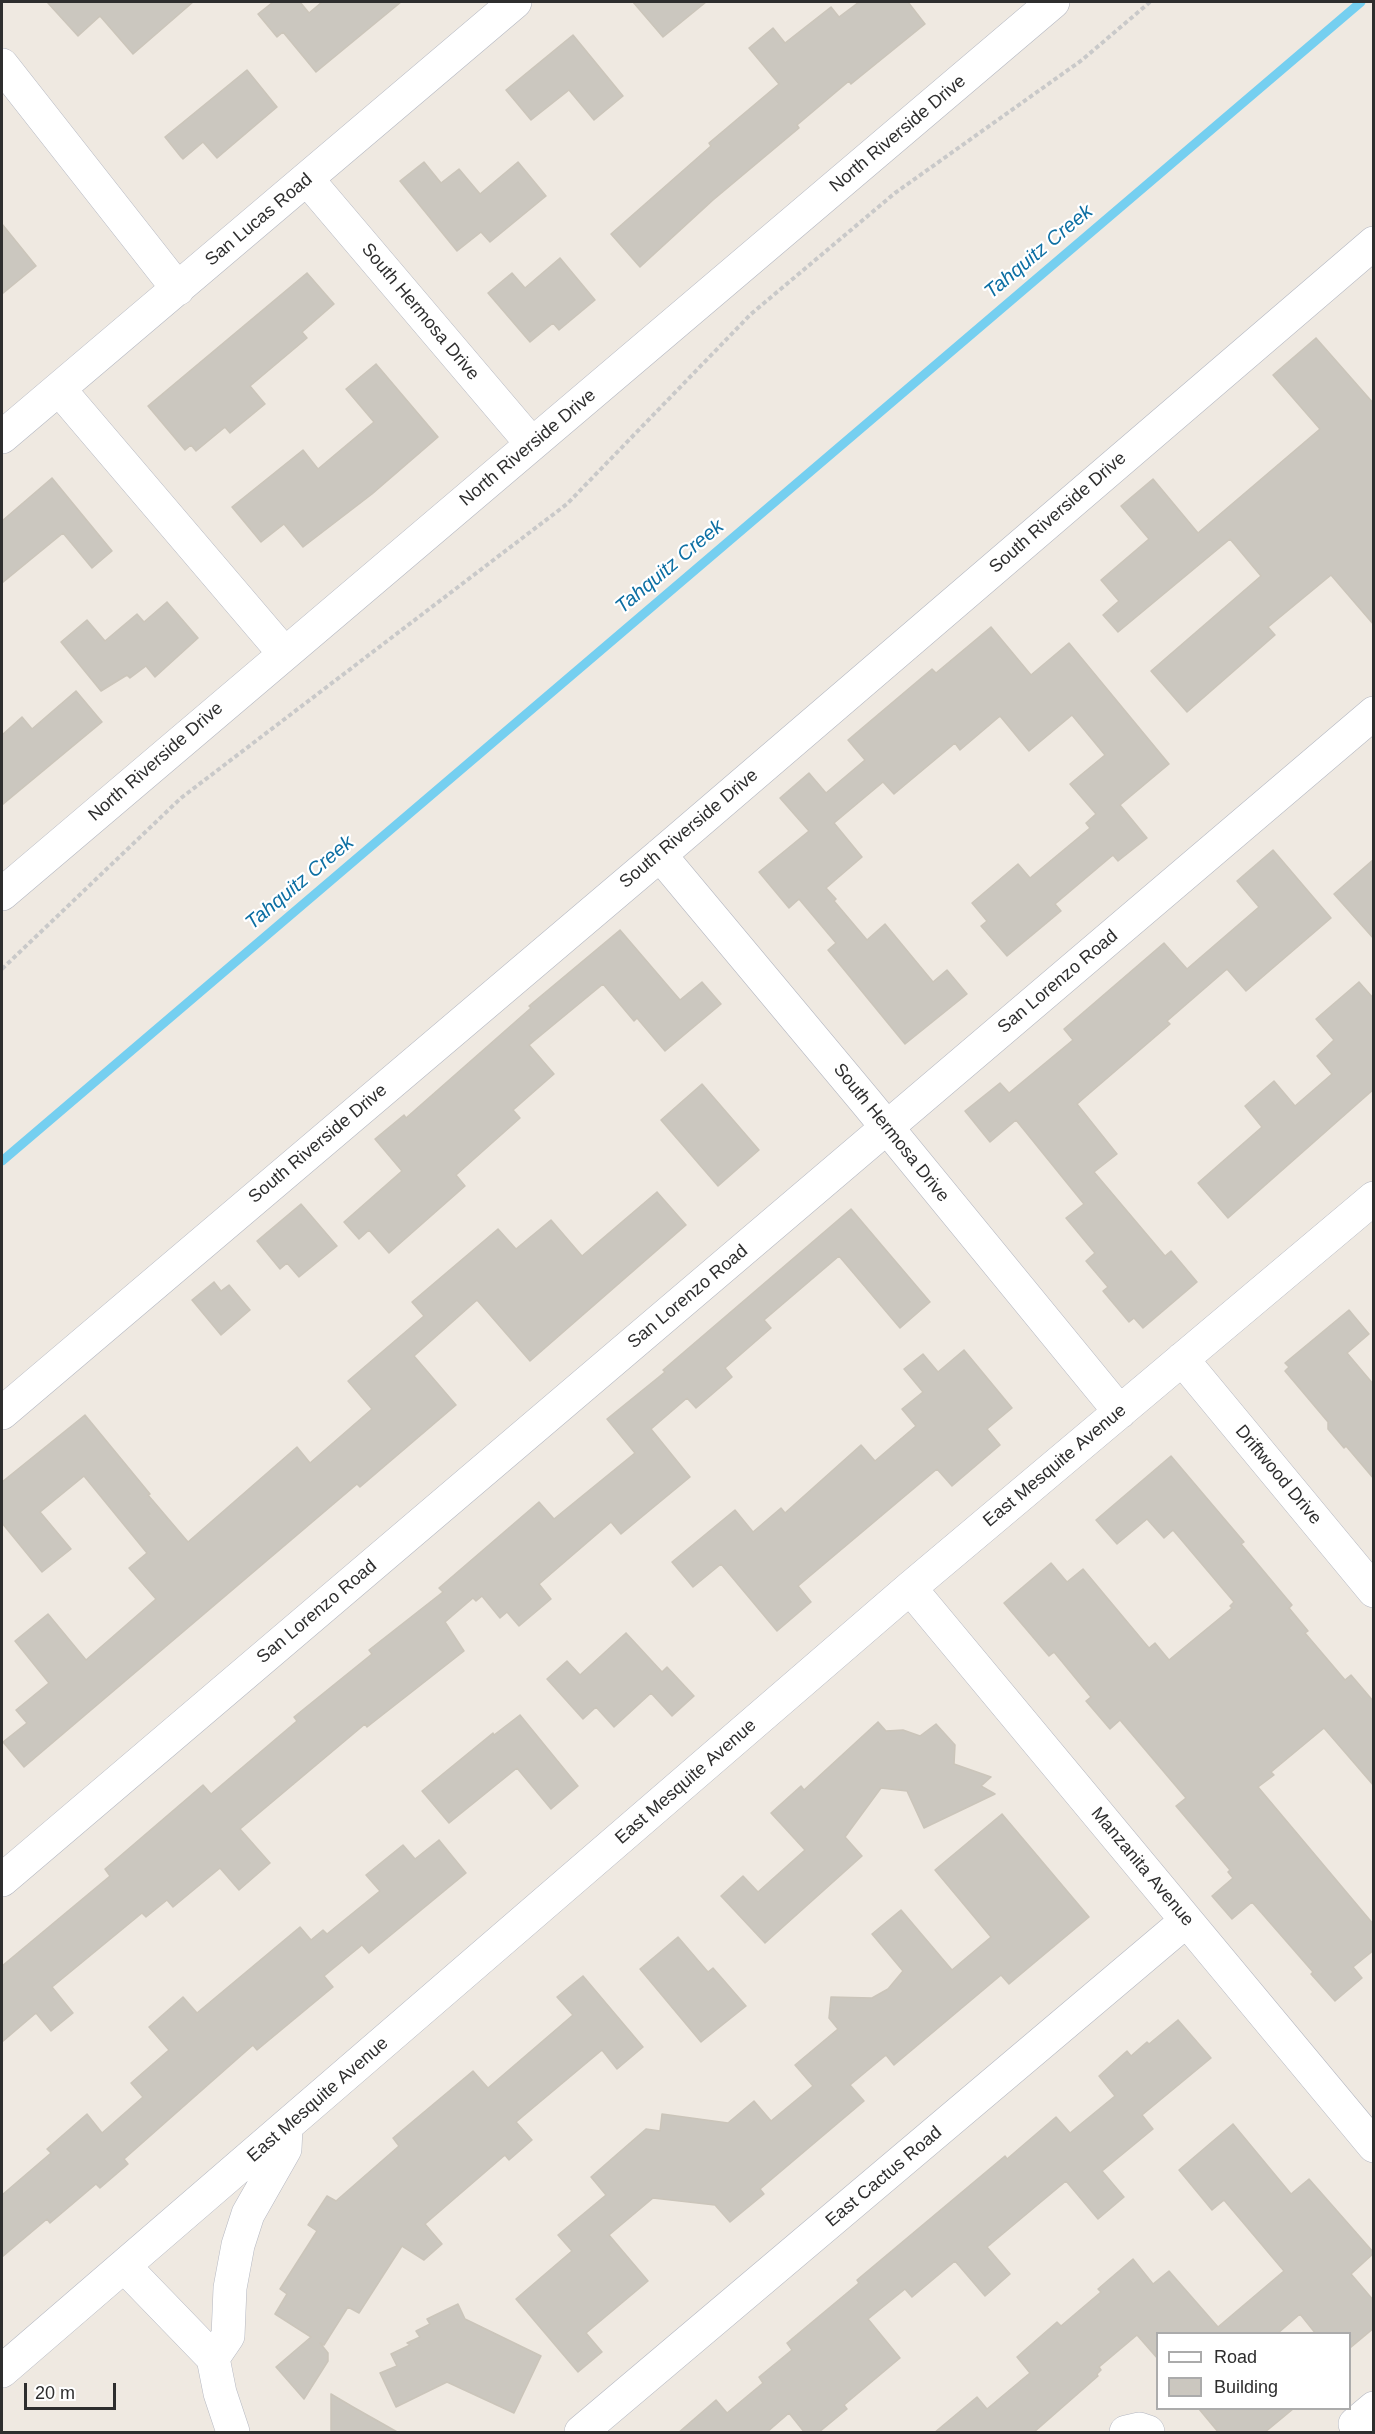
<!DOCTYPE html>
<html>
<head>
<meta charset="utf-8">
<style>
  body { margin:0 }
  #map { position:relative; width:1375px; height:2434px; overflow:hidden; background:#efe9e1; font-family:Arial,sans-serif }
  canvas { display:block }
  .frame { position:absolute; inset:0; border:3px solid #2e2e2e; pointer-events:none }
  .legend { position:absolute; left:1156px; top:2332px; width:195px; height:78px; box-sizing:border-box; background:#fff; border:2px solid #ababab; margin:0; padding:8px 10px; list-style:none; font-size:18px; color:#2e2e2e }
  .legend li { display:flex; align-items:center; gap:12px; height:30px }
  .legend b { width:30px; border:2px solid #ababab }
  .scale { position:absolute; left:24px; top:2383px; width:92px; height:27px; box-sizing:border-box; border:3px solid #2e2e2e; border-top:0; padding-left:8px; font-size:18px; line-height:21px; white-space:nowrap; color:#2e2e2e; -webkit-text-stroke:4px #fff; paint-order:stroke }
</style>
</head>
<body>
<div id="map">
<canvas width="1375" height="2434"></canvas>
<div class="frame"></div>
<ul class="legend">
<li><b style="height:8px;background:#fff"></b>Road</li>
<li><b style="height:16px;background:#cbc7bf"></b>Building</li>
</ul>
<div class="scale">20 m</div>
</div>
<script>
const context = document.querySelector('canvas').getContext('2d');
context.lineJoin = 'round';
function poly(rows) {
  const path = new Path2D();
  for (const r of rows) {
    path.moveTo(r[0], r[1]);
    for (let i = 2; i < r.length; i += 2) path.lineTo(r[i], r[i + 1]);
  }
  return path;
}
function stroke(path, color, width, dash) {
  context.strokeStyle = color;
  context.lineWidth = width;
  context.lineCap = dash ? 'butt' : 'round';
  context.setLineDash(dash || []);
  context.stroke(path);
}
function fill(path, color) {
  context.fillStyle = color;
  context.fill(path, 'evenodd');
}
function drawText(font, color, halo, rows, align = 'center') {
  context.font = font + ' Arial,sans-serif';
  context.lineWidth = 4.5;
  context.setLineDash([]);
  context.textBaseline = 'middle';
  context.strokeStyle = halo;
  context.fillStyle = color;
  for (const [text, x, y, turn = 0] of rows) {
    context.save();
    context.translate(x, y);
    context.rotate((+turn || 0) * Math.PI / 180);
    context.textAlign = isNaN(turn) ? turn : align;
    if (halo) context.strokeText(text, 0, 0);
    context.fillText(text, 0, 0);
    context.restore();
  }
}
const stream = poly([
  [2,1161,1361,2]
]);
const building = poly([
  [47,2,193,2,133,54,100,16,78,36,47,2],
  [273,2,300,2,309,13,322,2,401,2,316,72,283,32,277,37,258,14,273,2],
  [633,2,706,2,663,37,633,2],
  [859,2,908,2,925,24,851,84,849,81,797,125,799,128,713,200,640,267,611,234,711,146,709,143,779,84,749,48,773,28,785,43,831,7,839,17,859,2],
  [573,35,623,96,594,120,569,90,531,120,506,90,573,35],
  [247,70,277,107,217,158,203,142,183,159,181,157,165,137,247,70],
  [424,162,441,183,459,169,480,194,518,162,546,196,490,242,481,232,457,251,400,181,424,162],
  [2,224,36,266,2,294,2,224],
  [560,258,595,300,559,330,553,323,530,342,488,293,512,273,525,288,560,258],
  [307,273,334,304,302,332,307,338,250,386,265,404,230,433,225,427,196,451,191,445,185,450,148,406,307,273],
  [1316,338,1374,404,1374,625,1331,575,1268,627,1275,635,1187,712,1151,671,1261,576,1230,539,1118,632,1103,615,1119,601,1101,580,1149,539,1121,506,1153,479,1198,533,1320,429,1273,375,1316,338],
  [376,364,438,437,372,494,303,547,284,524,261,542,232,507,303,450,318,469,374,422,346,389,376,364],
  [52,478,112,551,92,568,63,533,2,583,2,521,52,478],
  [167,602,198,638,155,677,146,666,130,678,127,675,101,691,61,642,87,620,105,641,137,614,144,622,167,602],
  [991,627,1031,675,1069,643,1169,764,1120,805,1147,838,1118,861,1113,855,1055,904,1061,911,1007,956,981,926,987,921,972,903,1018,864,1030,878,1090,828,1086,823,1096,814,1070,784,1105,755,1072,715,1029,751,1000,716,960,750,955,743,894,794,883,782,834,823,862,857,826,888,836,899,834,901,867,940,885,924,933,982,947,970,967,994,905,1044,828,950,836,943,799,899,789,908,759,872,809,831,780,798,809,773,826,793,865,760,848,740,932,669,936,673,991,627],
  [76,691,102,722,2,805,2,735,22,717,32,729,76,691],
  [1273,850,1331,918,1246,991,1227,969,1167,1021,1170,1024,1077,1104,1117,1154,1094,1172,1165,1256,1171,1251,1197,1282,1143,1328,1134,1318,1129,1322,1103,1291,1108,1287,1086,1261,1095,1253,1066,1218,1084,1204,1016,1120,990,1142,965,1111,1000,1083,1009,1093,1073,1040,1064,1029,1164,943,1187,969,1259,907,1237,881,1273,850],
  [1374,859,1374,939,1334,894,1374,859],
  [620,930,680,1000,702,982,721,1004,665,1051,637,1018,634,1021,603,984,529,1045,554,1074,513,1110,520,1118,456,1175,465,1186,389,1253,369,1230,359,1239,344,1222,402,1171,375,1139,404,1115,406,1118,531,1008,529,1006,620,930],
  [1359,982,1374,999,1374,1089,1228,1218,1198,1183,1262,1127,1245,1106,1274,1081,1295,1106,1332,1074,1317,1056,1334,1040,1316,1019,1359,982],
  [702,1084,759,1150,718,1186,661,1120,702,1084],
  [657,1192,686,1225,530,1361,477,1300,414,1356,456,1405,360,1487,357,1484,24,1767,3,1742,27,1723,16,1710,49,1683,15,1641,48,1614,86,1660,156,1599,129,1568,147,1553,84,1476,40,1512,71,1549,42,1572,2,1523,2,1482,85,1415,150,1494,148,1495,188,1542,297,1447,310,1463,372,1409,348,1381,424,1316,412,1302,498,1229,516,1249,551,1220,582,1256,657,1192],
  [301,1204,337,1246,299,1277,287,1263,280,1269,257,1241,301,1204],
  [851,1209,930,1302,900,1328,839,1256,764,1320,771,1328,725,1368,732,1377,696,1408,687,1398,651,1429,690,1477,621,1534,611,1522,539,1584,551,1599,519,1626,507,1612,500,1618,482,1596,476,1601,473,1598,445,1622,464,1651,367,1727,365,1724,240,1829,270,1863,239,1890,220,1868,173,1907,167,1900,146,1917,142,1913,52,1987,73,2013,51,2031,36,2013,2,2042,2,1966,110,1876,105,1869,203,1785,211,1794,297,1721,294,1717,372,1654,369,1650,443,1592,439,1588,539,1502,554,1519,635,1453,607,1419,665,1372,663,1370,851,1209],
  [214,1282,221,1291,229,1285,250,1310,221,1335,192,1300,214,1282],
  [1349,1310,1369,1334,1347,1353,1374,1385,1374,1479,1346,1446,1344,1448,1328,1429,1328,1422,1285,1371,1289,1367,1285,1363,1349,1310],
  [964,1350,1012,1408,987,1429,1000,1445,952,1486,937,1469,798,1586,811,1602,777,1631,721,1564,693,1587,672,1562,735,1510,753,1532,781,1508,785,1513,861,1445,875,1461,916,1426,902,1409,923,1392,904,1369,923,1354,938,1372,964,1350],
  [1171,1456,1244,1542,1241,1544,1292,1605,1289,1608,1308,1631,1305,1633,1345,1680,1351,1675,1374,1702,1374,1786,1324,1728,1271,1772,1274,1775,1258,1787,1374,1925,1374,1950,1353,1967,1362,1978,1335,2001,1311,1974,1313,1972,1252,1902,1232,1919,1212,1896,1233,1878,1228,1872,1230,1870,1176,1806,1186,1798,1120,1720,1110,1729,1086,1701,1091,1697,1054,1652,1049,1656,1004,1603,1051,1563,1067,1582,1083,1569,1149,1648,1155,1643,1169,1660,1232,1608,1230,1606,1234,1602,1173,1530,1164,1538,1147,1519,1117,1544,1096,1520,1171,1456],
  [626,1633,662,1672,667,1667,694,1696,672,1716,651,1693,614,1727,596,1707,583,1719,547,1679,567,1661,580,1675,626,1633],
  [520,1715,578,1786,551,1809,517,1768,449,1823,422,1791,493,1733,494,1735,520,1715],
  [878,1722,886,1731,903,1730,920,1736,936,1724,955,1745,954,1764,991,1777,981,1786,995,1794,924,1828,907,1791,881,1788,845,1837,862,1856,765,1943,721,1896,743,1876,758,1892,805,1850,771,1813,801,1786,804,1790,878,1722],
  [1002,1814,1089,1917,1009,1984,1001,1975,894,2065,886,2055,850,2085,864,2101,760,2189,764,2194,730,2222,715,2205,653,2198,609,2235,648,2281,586,2333,602,2352,578,2372,516,2299,572,2251,558,2235,606,2195,591,2177,646,2129,660,2131,662,2114,728,2123,754,2101,771,2121,813,2086,795,2065,838,2029,829,2018,831,1997,872,1998,888,1989,903,1971,872,1934,901,1910,952,1970,991,1937,935,1870,1002,1814],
  [439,1840,466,1873,369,1953,362,1945,324,1976,333,1987,257,2050,253,2045,124,2159,128,2164,100,2188,96,2184,50,2223,47,2219,2,2257,2,2195,51,2153,47,2149,87,2114,102,2133,143,2097,131,2083,169,2050,149,2027,183,1997,197,2013,300,1927,311,1940,323,1930,327,1934,380,1891,366,1875,403,1845,415,1859,439,1840],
  [678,1937,708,1972,713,1968,746,2006,701,2042,640,1969,678,1937],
  [583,1976,643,2047,617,2069,602,2050,516,2122,532,2140,509,2160,505,2155,425,2224,442,2244,424,2260,402,2246,359,2313,348,2307,324,2345,320,2343,328,2353,328,2361,304,2399,276,2367,311,2337,275,2314,287,2294,280,2289,317,2231,308,2225,327,2196,336,2201,399,2146,393,2138,473,2071,488,2088,573,2015,557,1997,583,1976],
  [1178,2020,1211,2058,1142,2115,1153,2129,1102,2171,1124,2197,1098,2219,1066,2181,987,2247,1010,2274,985,2296,955,2261,912,2297,905,2289,868,2319,900,2358,844,2405,847,2409,818,2433,805,2433,789,2413,766,2433,678,2433,716,2400,727,2413,763,2383,759,2377,792,2350,787,2343,859,2283,857,2280,1005,2156,1007,2159,1056,2117,1070,2133,1115,2096,1099,2076,1127,2051,1131,2056,1147,2042,1149,2044,1178,2020],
  [1233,2124,1291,2194,1309,2179,1374,2253,1351,2274,1374,2301,1374,2328,1350,2348,1350,2334,1316,2334,1300,2314,1277,2334,1158,2334,1158,2359,1137,2335,1099,2367,1101,2370,1097,2374,1098,2376,1033,2433,934,2433,977,2397,987,2409,1030,2373,1017,2357,1057,2322,1061,2326,1101,2292,1098,2289,1133,2259,1153,2284,1169,2271,1218,2327,1284,2271,1224,2200,1212,2210,1179,2170,1233,2124],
  [458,2304,465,2319,541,2356,514,2413,447,2382,396,2407,380,2373,397,2366,391,2354,410,2345,407,2343,420,2337,416,2331,430,2324,427,2319,458,2304],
  [331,2394,353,2407,399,2433,331,2433,331,2394],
  [1199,2409,1293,2409,1264,2433,1219,2433,1199,2409]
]);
const path = poly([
  [2,969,181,798,567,504,751,314,895,193,1082,60,1150,2]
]);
const minor = poly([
  [2,65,178,289],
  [307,179,532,444],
  [59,389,284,653],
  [2,437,515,2],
  [660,855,867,1103,1120,1412],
  [2,894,1053,2],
  [1182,1359,1374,1591],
  [2,1413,660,855,1374,243],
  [910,1588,1374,2146],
  [2,1880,1374,713],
  [124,2266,213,2358,220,2393,233,2432],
  [213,2358,228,2336,230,2288,238,2245,248,2214,285,2149,286,2128],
  [2,2371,910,1588,1374,1198],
  [1355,2424,1374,2408],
  [581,2432,1186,1921],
  [1126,2432,1139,2429,1148,2432]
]);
const streetNames = [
  ["North Riverside Drive",898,134,-40],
  ["San Lucas Road",259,220,-40],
  ["South Hermosa Drive",420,312,50],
  ["North Riverside Drive",528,448,-40],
  ["South Riverside Drive",1058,513,-41],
  ["North Riverside Drive",156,762,-41],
  ["South Riverside Drive",689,829,-40],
  ["San Lorenzo Road",1058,982,-40],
  ["South Hermosa Drive",891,1133,51],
  ["South Riverside Drive",318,1144,-40],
  ["San Lorenzo Road",688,1297,-40],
  ["East Mesquite Avenue",1055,1466,-40],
  ["Driftwood Drive",1278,1475,50],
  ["San Lorenzo Road",317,1612,-40],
  ["East Mesquite Avenue",686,1782,-41],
  ["Manzanita Avenue",1142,1867,50],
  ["East Mesquite Avenue",318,2100,-41],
  ["East Cactus Road",884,2177,-40]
];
const waterNames = [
  ["Tahquitz Creek",1039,252,-40],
  ["Tahquitz Creek",670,567,-40],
  ["Tahquitz Creek",300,883,-40]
];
stroke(stream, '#75cff0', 9);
fill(building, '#cbc7bf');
stroke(building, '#cbc5ba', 1.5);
stroke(minor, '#b4b7c1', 34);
stroke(path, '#c9c9c9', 4, [4.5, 3]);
stroke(minor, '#fff', 33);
drawText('18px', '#2e2e2e', '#fff', streetNames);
drawText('italic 20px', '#0d6fa3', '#fff', waterNames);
</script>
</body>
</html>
